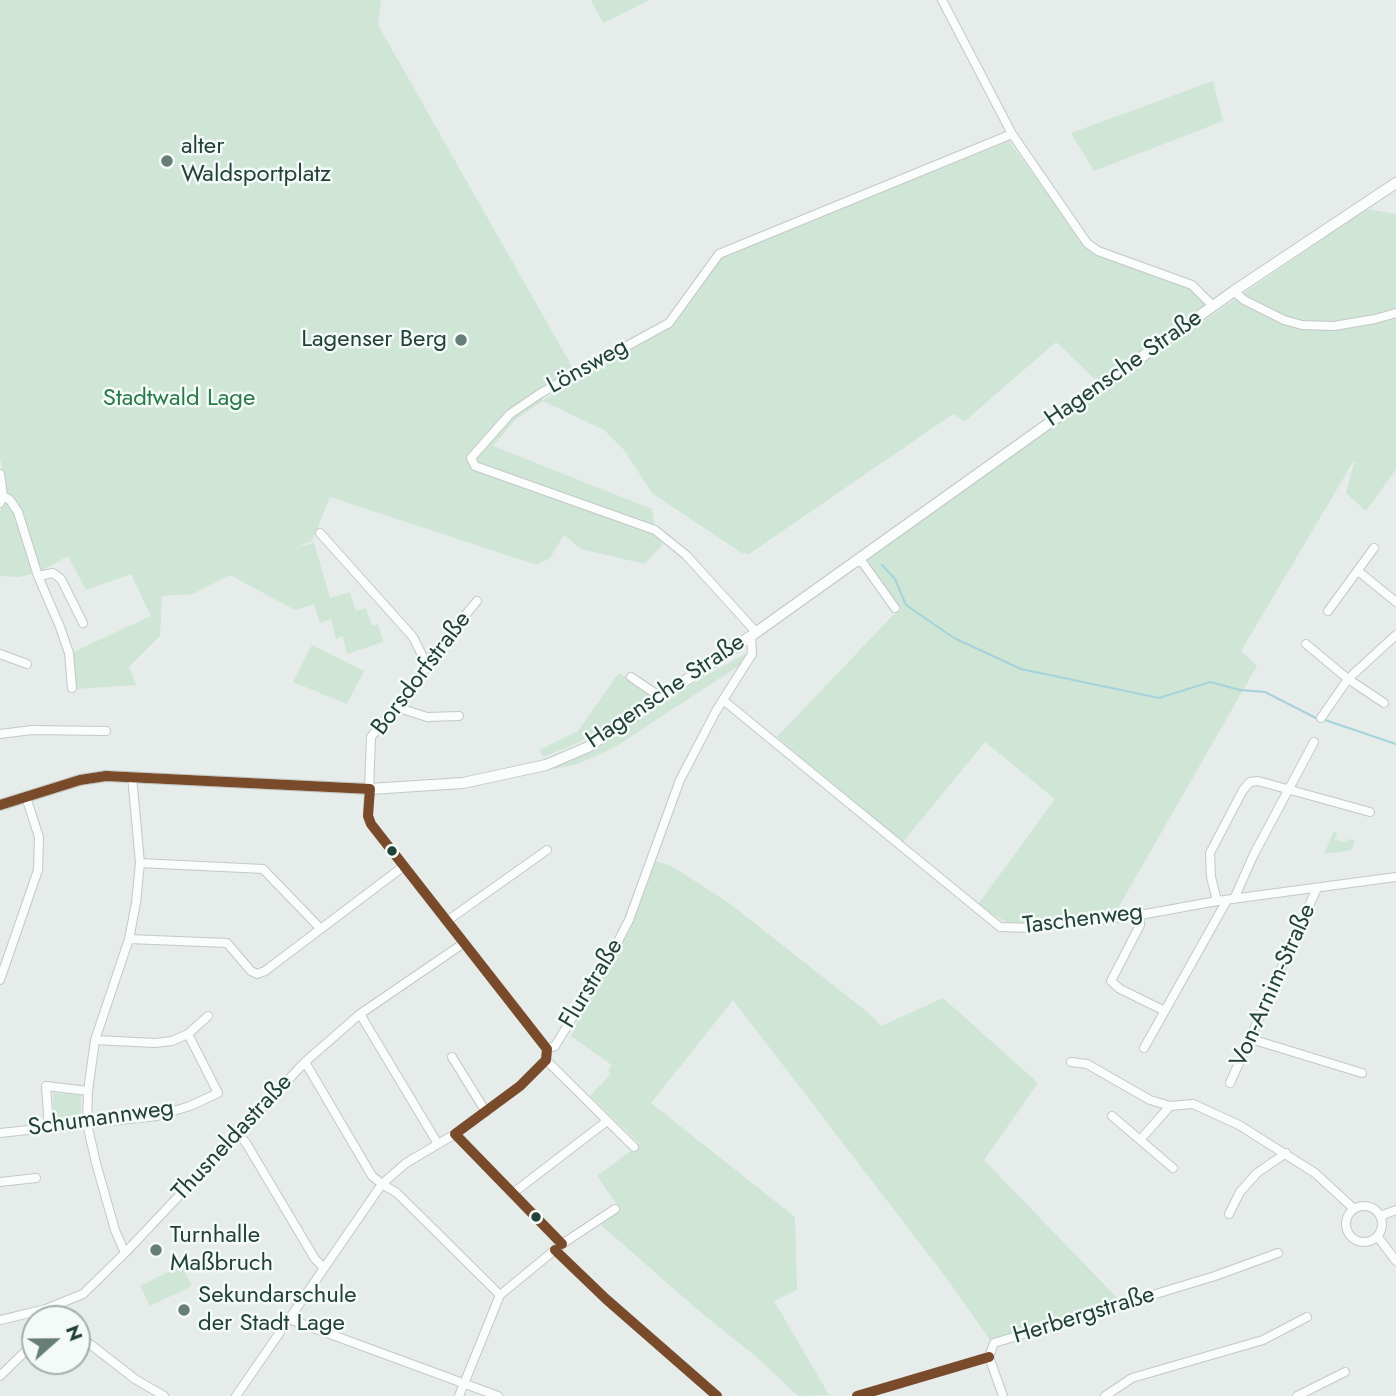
<!DOCTYPE html>
<html>
<head>
<meta charset="utf-8">
<style>
  body { margin:0 }
  #map { position:relative; width:1396px; height:1396px; overflow:hidden; background:#e6ece9; font-family:Jost,sans-serif }
  canvas { display:block }
  .north { position:absolute; left:21px; top:1305px; width:70px; height:70px; box-sizing:border-box; background:#f4faf7; border:2px solid #a0b0ab; border-radius:50%; rotate:69deg; font-size:19px; font-weight:700; line-height:28px; text-align:center; color:#224139 }
  .north::after { content:''; display:block; margin:auto; width:24px; height:32px; background:#677d77; clip-path:polygon(50% 0,100% 100%,50% 72%,0 100%) }
</style>
</head>
<body>
<div id="map">
<canvas width="1396" height="1396"></canvas>
<div class="north">N</div>
</div>
<script>
const context = document.querySelector('canvas').getContext('2d');
context.lineJoin = 'round';
function fill(path, color) {
  context.fillStyle = color;
  context.fill(path, 'evenodd');
}
function poly(rows) {
  const path = new Path2D();
  for (const r of rows) {
    if (r.length === 3) {
      path.moveTo(r[0] + r[2], r[1]);
      path.arc(r[0], r[1], r[2], 0, 2 * Math.PI);
      continue;
    }
    path.moveTo(r[0], r[1]);
    for (let i = 2; i < r.length; i += 2) path.lineTo(r[i], r[i + 1]);
  }
  return path;
}
function stroke(path, color, width, dash) {
  context.strokeStyle = color;
  context.lineWidth = width;
  context.lineCap = dash ? 'butt' : 'round';
  context.setLineDash(dash || []);
  context.stroke(path);
}
function drawText(font, color, halo, rows, align = 'center') {
  context.font = font + ' Jost,sans-serif';
  context.lineWidth = 5;
  context.setLineDash([]);
  context.textBaseline = 'middle';
  context.strokeStyle = halo;
  context.fillStyle = color;
  for (const [text, x, y, turn = 0] of rows) {
    context.save();
    context.translate(x, y);
    context.rotate((+turn || 0) * Math.PI / 180);
    context.textAlign = isNaN(turn) ? turn : align;
    if (halo) context.strokeText(text, 0, 0);
    context.fillText(text, 0, 0);
    context.restore();
  }
}
const green = poly([
  [0,0,381,0,378,25,575,372,541,392,543,400,673,325,722,257,1009,141,1090,252,1190,287,1205,305,1098,382,1056,342,965,421,953,414,749,554,742,553,652,493,624,450,604,430,543,401,516,419,493,446,652,509,655,529,663,544,645,564,581,549,564,535,550,558,537,565,330,497,312,541,293,548,314,543,330,598,350,592,356,611,366,608,372,626,378,624,383,642,347,654,343,636,336,639,331,619,320,623,314,604,295,610,230,575,193,594,162,596,160,636,129,667,136,685,76,689,71,653,151,616,131,574,86,590,68,556,40,572,19,577,0,576,0,511,7,493,0,458],
  [591,0,649,0,603,23],
  [1213,81,1223,121,1094,171,1071,133],
  [1366,209,1396,214,1396,469,1366,511,1346,493,1354,463,1365,465,1353,462,1241,651,1257,666,1115,913,1014,926,977,906,1055,799,985,742,902,843,777,737,896,612,901,610,863,563,1137,367],
  [312,645,364,671,347,704,293,682],
  [747,653,740,665,615,747,578,764,519,776,583,754,613,737,700,679],
  [619,673,656,695,610,726,569,747,543,757,539,750,578,731],
  [1334,831,1337,833,1335,840,1344,842,1349,839,1355,841,1351,850,1324,854],
  [654,860,673,867,729,903,871,1015,881,1026,943,998,1038,1083,984,1160,1120,1301,990,1340,948,1280,733,1000,651,1103,795,1217,797,1290,774,1301,829,1395,798,1396,759,1359,698,1310,601,1225,617,1213,619,1207,597,1176,640,1144,590,1096,611,1074,608,1071,612,1065,571,1036],
  [53,1093,81,1095,81,1119,77,1123,54,1124],
  [182,1265,192,1286,150,1306,140,1286]
]);
const stream = poly([
  [882,565,895,579,906,605,954,638,1021,669,1159,698,1210,682,1240,690,1265,692,1316,718],
  [1325,720,1396,744]
]);
const street = poly([
  [942,0,1012,134,1087,243,1098,251,1192,285,1213,306],
  [1234,291,1244,300,1284,320,1302,325,1334,326,1375,319,1396,313],
  [0,474,3,496,0,503],
  [3,496,10,500,18,512,38,576,60,627,69,653,72,688],
  [320,533,413,637,426,663],
  [857,561,863,563,895,608],
  [1358,571,1396,602],
  [38,576,53,573,61,579,83,623],
  [477,601,426,663,423,674,371,737,368,816,371,824,547,1049],
  [1328,611,1374,548],
  [756,632,686,555,655,530,475,466,471,458,510,414,541,393,669,323,719,254,1012,134],
  [1306,644,1348,679,1384,703],
  [0,654,27,664],
  [631,677,662,698],
  [723,700,1000,927,1034,928,1140,915,1217,901,1396,877],
  [396,707,427,717,459,716],
  [1321,718,1348,679,1396,635],
  [0,734,32,730,106,731],
  [140,863,263,869,320,928],
  [1234,899,1254,854,1314,742],
  [1217,901,1211,877,1210,853,1243,790,1250,782,1258,781,1370,812],
  [1140,915,1140,925,1111,981,1120,989,1165,1011],
  [447,921,547,850],
  [129,939,227,943,251,971,257,974,265,971,404,866],
  [0,980,38,870,39,837,26,797],
  [360,1014,438,1144],
  [1251,1039,1362,1073],
  [95,1040,155,1043,172,1041,188,1034,208,1016],
  [1144,1048,1227,900],
  [547,1049,555,1046,613,951,629,920,680,780,716,711,752,654,751,636],
  [452,1057,486,1112],
  [546,1060,634,1147],
  [305,1062,372,1176,382,1184,397,1193,500,1295],
  [1071,1062,1087,1064,1150,1100,1170,1106,1193,1104,1239,1125,1315,1173,1353,1208],
  [1230,1083,1317,888],
  [1112,1116,1173,1168],
  [49,1128,46,1086,88,1091],
  [0,1133,157,1116,190,1106,218,1093,188,1034],
  [238,1133,246,1143,315,1259,324,1268],
  [455,1134,562,1244],
  [1140,1140,1170,1106],
  [0,1182,36,1178],
  [513,1193,607,1121],
  [1364,1224,18],
  [1229,1214,1240,1192,1257,1173,1286,1153],
  [1380,1216,1396,1210],
  [1378,1237,1396,1261],
  [555,1250,606,1299,717,1396],
  [125,1253,115,1230,96,1163,87,1124,88,1091,95,1040,129,939,136,903,140,863,132,776],
  [46,1309,58,1319],
  [289,1319,498,1396],
  [0,1320,46,1309,83,1294,125,1253,305,1062,360,1014,464,943],
  [77,1334,135,1379,164,1396],
  [989,1357,994,1343,1215,1276,1278,1253],
  [989,1357,1003,1396],
  [0,1376,35,1342],
  [236,1396,382,1184,406,1163,455,1134,520,1086,546,1060,547,1049],
  [459,1396,500,1295,562,1244,615,1209],
  [857,1396,989,1357],
  [1105,1396,1132,1378,1263,1340,1307,1317],
  [1297,1396,1345,1372]
]);
const secondary = poly([
  [0,805,80,780,106,776,370,789,463,783,546,765,588,747,751,636,1234,291,1396,183]
]);
const bus1 = poly([
  [370,789,368,816,371,824,547,1049],
  [0,805,80,780,106,776,370,789],
  [455,1134,562,1244],
  [455,1134,520,1086,546,1060,547,1049],
  [555,1250,606,1299,717,1396],
  [857,1396,989,1357]
]);
const markers = [
  [167,161,7,"#677d77"],
  [461,340,7,"#677d77"],
  [392,851,6,"#224139"],
  [536,1217,6,"#224139"],
  [156,1250,7,"#677d77"],
  [184,1310,7,"#677d77"]
];
const poiNames = [
  ["alter",181,147],
  ["Waldsportplatz",181,175],
  ["Lagenser Berg",447,340,"right"],
  ["Turnhalle",170,1236],
  ["Maßbruch",170,1264],
  ["Sekundarschule",198,1296],
  ["der Stadt Lage",198,1324]
];
const streetNames = [
  ["Lönsweg",588,367,-29],
  ["Hagensche Straße",1124,369,-35],
  ["Borsdorfstraße",422,674,-53],
  ["Hagensche Straße",666,692,-34],
  ["Taschenweg",1083,920,-7],
  ["Flurstraße",592,984,-59],
  ["Von-Arnim-Straße",1274,986,-66],
  ["Schumannweg",101,1119,-8],
  ["Thusneldastraße",233,1138,-47],
  ["Herbergstraße",1084,1316,-17]
];
const parkNames = [
  ["Stadtwald Lage",179,399]
];
fill(green, '#cfe5d6');
stroke(stream, '#a5d3db', 2);
stroke(street, '#c3c9c6', 10);
stroke(secondary, '#c1c9c6', 12);
stroke(street, '#fbfcfc', 8);
stroke(secondary, '#fbfcfc', 10);
stroke(bus1, '#7a4b2a', 10);
for (const [x, y, r, color] of markers) {
  const dot = new Path2D();
  dot.arc(x, y, r, 0, 2 * Math.PI);
  context.fillStyle = color;
  context.fill(dot);
  stroke(dot, '#f4faf7', 2.5);
}
drawText('24px', '#224139', '#f4faf7', poiNames, 'left');
drawText('24px', '#224139', '#f4faf7', streetNames);
drawText('24px', '#2a7a4a', '#f4faf7', parkNames);
</script>
</body>
</html>
